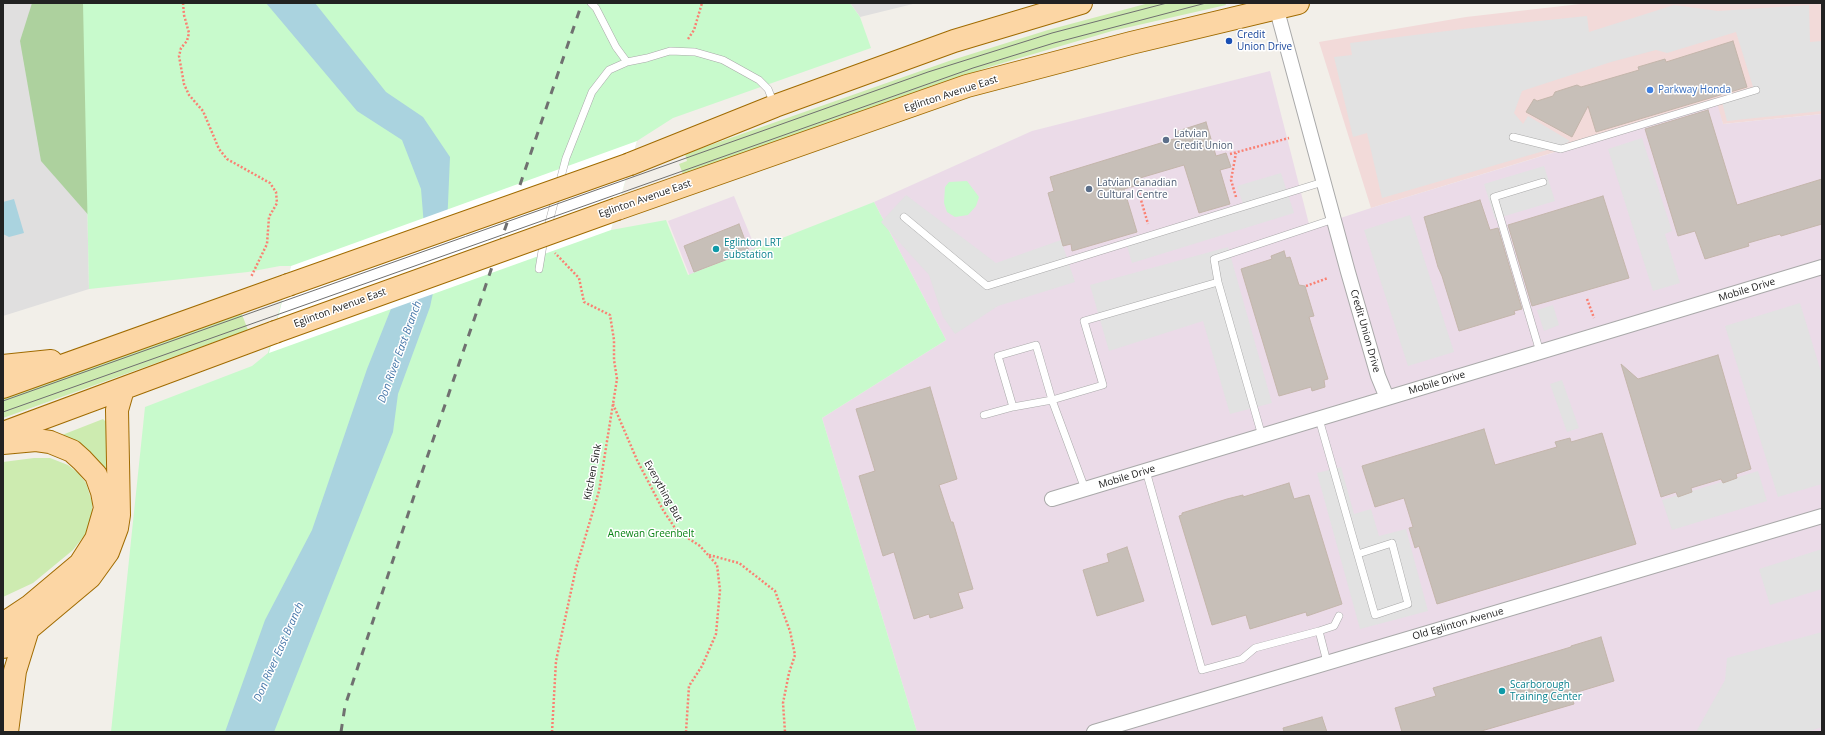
<!DOCTYPE html>
<html>
<head>
<meta charset="utf-8">
<style>
  body { margin:0 }
  #map { position:relative; width:1825px; height:735px; overflow:hidden; background:#f2efe9; font-family:"Open Sans",sans-serif }
  canvas { display:block }
  .frame { position:absolute; inset:0; border:4px solid #222; pointer-events:none }
</style>
</head>
<body>
<div id="map">
<canvas width="1825" height="735"></canvas>
<div class="frame"></div>
</div>
<script>
const context = document.querySelector('canvas').getContext('2d');
context.lineJoin = 'round';
function fill(path, color) {
  context.fillStyle = color;
  context.fill(path, 'evenodd');
}
function poly(rows) {
  const path = new Path2D();
  for (const r of rows) {
    path.moveTo(r[0], r[1]);
    for (let i = 2; i < r.length; i += 2) path.lineTo(r[i], r[i + 1]);
  }
  return path;
}
function stroke(path, color, width, dash) {
  context.strokeStyle = color;
  context.lineWidth = width;
  context.lineCap = dash ? 'butt' : 'round';
  context.setLineDash(dash || []);
  context.stroke(path);
}
function drawText(font, color, halo, rows, align = 'center') {
  context.font = font + ' "Open Sans",sans-serif';
  context.lineWidth = 3;
  context.setLineDash([]);
  context.textBaseline = 'middle';
  context.strokeStyle = halo;
  context.fillStyle = color;
  for (const [text, x, y, turn = 0] of rows) {
    context.save();
    context.translate(x, y);
    context.rotate((+turn || 0) * Math.PI / 180);
    context.textAlign = isNaN(turn) ? turn : align;
    if (halo) context.strokeText(text, 0, 0);
    context.fillText(text, 0, 0);
    context.restore();
  }
}
const residential = poly([
  [3,3,83,3,89,289,3,316],
  [850,3,917,3,860,17]
]);
const commercial = poly([
  [1589,3,1822,3,1822,114,1723,124,1716,103,1371,208,1319,42,1466,17]
]);
const industrial = poly([
  [1270,71,1310,228,1371,208,1717,103,1723,124,1822,114,1822,732,917,732,822,418,946,340,874,202,1032,131],
  [734,196,757,252,691,279,668,221]
]);
const grass = poly([
  [1149,3,1225,3,1226,5,1112,31,989,67,683,174,679,164,687,161,685,154,949,61,1048,30],
  [241,312,248,330,3,418,3,397],
  [103,419,105,421,110,420,112,492,61,439,62,435],
  [34,458,50,458,68,465,78,473,86,483,92,502,92,517,87,532,73,550,33,583,3,597,3,462]
]);
const forest = poly([
  [32,3,208,3,91,218,41,161,20,41]
]);
const park = poly([
  [83,3,850,3,860,17,871,48,673,118,637,141,611,230,666,220,688,275,874,202,946,340,822,418,917,732,111,732,145,407,252,366,268,353,291,266,280,266,248,272,89,289],
  [967,181,979,197,976,206,968,215,955,217,947,212,944,203,945,187,949,182]
]);
const parking = poly([
  [1674,5,1718,11,1809,5,1810,42,1822,41,1822,111,1727,121,1721,98,1754,90,1736,32,1667,53,1656,50,1611,62,1522,91,1514,113,1523,124,1528,116,1570,141,1561,146,1382,198,1367,133,1353,137,1334,57,1352,55,1350,43,1471,28,1587,16,1589,32],
  [1642,138,1672,231,1665,234,1680,283,1653,291,1608,149],
  [1544,166,1555,201,1495,219,1484,184],
  [1281,173,1294,213,1132,263,1126,243,1244,207,1237,186],
  [906,195,996,263,1061,240,1075,282,998,306,955,334,943,317,929,275,881,222],
  [1410,215,1454,352,1408,366,1364,230],
  [1228,247,1272,403,1230,414,1203,321,1109,351,1090,285],
  [1800,303,1822,375,1822,484,1778,497,1725,326],
  [1553,305,1559,325,1544,331,1537,310],
  [1562,380,1579,428,1567,432,1550,384],
  [1341,467,1354,514,1371,509,1379,536,1406,529,1428,611,1360,629,1317,473],
  [1758,471,1767,501,1672,530,1662,500],
  [1822,549,1822,589,1770,605,1759,569],
  [1822,632,1822,727,1807,732,1696,732,1725,680,1727,658]
]);
const water = poly([
  [266,3,315,3,386,92,423,117,450,157,447,227,430,307,398,394,393,432,274,732,225,732,265,620,312,530,367,369,424,226,421,189,402,140,357,111],
  [14,199,24,233,9,237,3,234,3,202]
]);
const pier = poly([
  [637,141,611,230,269,353,291,266]
]);
const building = poly([
  [1733,41,1747,87,1596,132,1588,106,1572,137,1526,112,1534,99,1537,101,1553,96,1555,92,1577,85,1581,87,1639,70,1638,67,1665,59,1666,62,1733,41],
  [1708,110,1737,205,1822,179,1822,224,1781,236,1780,234,1748,243,1749,246,1705,259,1695,231,1678,236,1645,129,1708,110],
  [1206,122,1216,156,1226,153,1231,167,1220,170,1230,204,1199,213,1184,165,1140,178,1142,184,1124,189,1137,232,1072,251,1071,244,1063,246,1048,193,1054,191,1050,177,1177,138,1175,132,1206,122],
  [1603,196,1629,278,1532,306,1508,225,1603,196],
  [1480,200,1490,230,1498,228,1522,309,1514,311,1515,314,1459,331,1442,276,1438,267,1424,217,1480,200],
  [739,224,749,251,694,272,684,246,739,224],
  [1284,251,1286,258,1290,257,1299,285,1305,286,1314,316,1309,317,1328,379,1324,380,1325,387,1312,391,1311,387,1279,396,1241,269,1272,259,1271,256,1284,251],
  [1718,355,1751,469,1736,474,1737,478,1723,483,1721,479,1691,488,1692,492,1678,497,1676,492,1661,497,1621,364,1638,379,1718,355],
  [930,387,957,479,939,485,951,522,953,522,973,589,958,593,963,608,930,618,929,614,914,619,894,552,883,556,859,476,875,471,856,409,930,387],
  [1484,429,1495,465,1557,447,1555,442,1570,438,1571,442,1602,433,1636,544,1437,604,1419,546,1415,548,1409,528,1413,527,1404,498,1375,507,1362,466,1484,429],
  [1289,483,1294,499,1309,495,1342,604,1307,616,1306,612,1250,629,1246,615,1212,625,1179,516,1182,515,1182,513,1227,499,1243,495,1243,497,1289,483],
  [1127,547,1144,601,1097,616,1083,570,1109,562,1107,554,1127,547],
  [1601,637,1614,681,1571,694,1574,704,1478,732,1402,732,1395,708,1436,696,1433,688,1571,647,1571,646,1601,637],
  [1322,717,1327,732,1284,732,1283,728,1322,717]
]);
const path = poly([
  [183,3,184,15,189,33,187,41,181,48,179,56,184,84,189,95,203,111,219,149,227,159,270,183,276,192,277,203,269,217,267,244,251,277],
  [688,39,694,30,702,3],
  [1230,154,1289,138],
  [1139,193,1148,224],
  [1236,197,1231,180,1236,153],
  [1306,286,1328,278],
  [1587,299,1594,318],
  [613,404,637,460,663,510,677,531,700,546,717,565,720,590,716,634,702,666,689,686,686,732],
  [709,555,739,563,775,591,790,631,795,655,789,673,783,703,785,732],
  [552,732,556,661,576,568,599,491,617,379,614,360,614,340,610,315,584,302,579,278,555,253]
]);
const lane = poly([
  [591,3,596,8,616,47,627,62],
  [1513,137,1561,149,1756,90],
  [904,217,987,286,1323,182],
  [539,269,543,245,566,158,592,92,609,70,627,62,647,58,670,51,695,52,723,60,759,80,768,89,774,104],
  [1218,282,1214,259,1334,219],
  [1540,352,1494,197,1543,182],
  [1013,407,1052,400,1085,489],
  [984,415,1013,407,998,356,1036,345,1052,400,1103,385,1084,321,1218,282,1262,436],
  [1319,419,1375,615,1408,604,1392,543,1358,554],
  [1146,471,1202,670,1242,659,1255,648,1319,631,1327,662],
  [1319,631,1334,626,1339,616]
]);
const street = poly([
  [1275,3,1348,272,1378,376,1387,398],
  [1052,499,1822,267],
  [1094,732,1822,516]
]);
const primary = poly([
  [630,164,775,106,954,41,1081,3],
  [617,209,967,86,1131,43,1298,3],
  [3,366,51,361],
  [3,387,288,285],
  [3,433,275,332],
  [3,443,36,440,50,442,72,451,82,460,96,475,102,492,105,508,96,539,80,564,30,606,3,624],
  [3,647,28,629,90,577,108,552,117,528,119,515,117,410,123,389],
  [7,732,15,671,28,629]
]);
const tram = poly([
  [3,401,928,72,1052,33,1167,3],
  [3,412,973,68,1054,43,1206,3]
]);
const rail = poly([
  [341,732,345,706,417,487,582,3]
]);
const primaryBridge = poly([
  [288,285,630,164],
  [275,332,617,209]
]);
const markers = [
  [1229,41,4,"#1a4fb4"],
  [1650,90,4,"#3f7fe0"],
  [1166,140,4,"#5c6f8a"],
  [1089,189,4,"#5c6f8a"],
  [716,249,4,"#0f9aa8"],
  [1502,691,4,"#0f9aa8"]
];
const transitNames = [
  ["Credit",1237,35],
  ["Union Drive",1237,47]
];
const shopNames = [
  ["Parkway Honda",1658,90]
];
const streetNames = [
  ["Eglinton Avenue East",951,94,-18],
  ["Eglinton Avenue East",645,199,-19],
  ["Mobile Drive",1747,290,-17],
  ["Eglinton Avenue East",340,308,-20],
  ["Credit Union Drive",1365,331,74],
  ["Mobile Drive",1437,383,-17],
  ["Kitchen Sink",593,472,-79],
  ["Mobile Drive",1127,477,-17],
  ["Everything But",663,491,61],
  ["Old Eglinton Avenue",1458,624,-16]
];
const serviceNames = [
  ["Latvian",1174,134],
  ["Credit Union",1174,146],
  ["Latvian Canadian",1097,183],
  ["Cultural Centre",1097,195]
];
const cultureNames = [
  ["Eglinton LRT",724,243],
  ["substation",724,255],
  ["Scarborough",1510,685],
  ["Training Center",1510,697]
];
const parkNames = [
  ["Anewan Greenbelt",651,534]
];
const waterNames = [
  ["Don River East Branch",400,352,-70],
  ["Don River East Branch",279,652,-66]
];
fill(residential, '#e0dfdf');
fill(commercial, '#f2dad9');
fill(industrial, '#ebdbe8');
fill(grass, '#cdebb0');
fill(forest, '#add19e');
fill(park, '#c8facc');
fill(parking, '#e2e2e2');
fill(water, '#aad3df');
fill(pier, '#fff');
fill(building, '#c7bfb8');
stroke(building, '#c4b6ab', 1);
stroke(lane, '#a9a9a9', 8);
stroke(street, '#a9a9a9', 16);
stroke(primary, '#a06b00', 24);
stroke(path, '#fa8072', 2.5, [2, 2]);
stroke(lane, '#fff', 7);
stroke(street, '#fff', 14);
stroke(primary, '#fcd6a4', 22);
stroke(tram, '#707070', 1);
stroke(rail, '#707070', 3, [8, 8]);
stroke(primaryBridge, '#a06b00', 24, []);
stroke(primaryBridge, '#fcd6a4', 22);
for (const [x, y, r, color] of markers) {
  const dot = new Path2D();
  dot.arc(x, y, r, 0, 2 * Math.PI);
  context.fillStyle = color;
  context.fill(dot);
  stroke(dot, '#fff', 1.5);
}
drawText('10px', '#164399', '#fff', transitNames, 'left');
drawText('10px', '#366cbe', '#fff', shopNames, 'left');
drawText('10px', '#222', '#fff', streetNames);
drawText('10px', '#4e5e75', '#fff', serviceNames, 'left');
drawText('10px', '#0d838f', '#fff', cultureNames, 'left');
drawText('10px', '#0c8416', '#fff', parkNames);
drawText('italic 11px', '#4a7aab', '#fff', waterNames);
</script>
</body>
</html>
